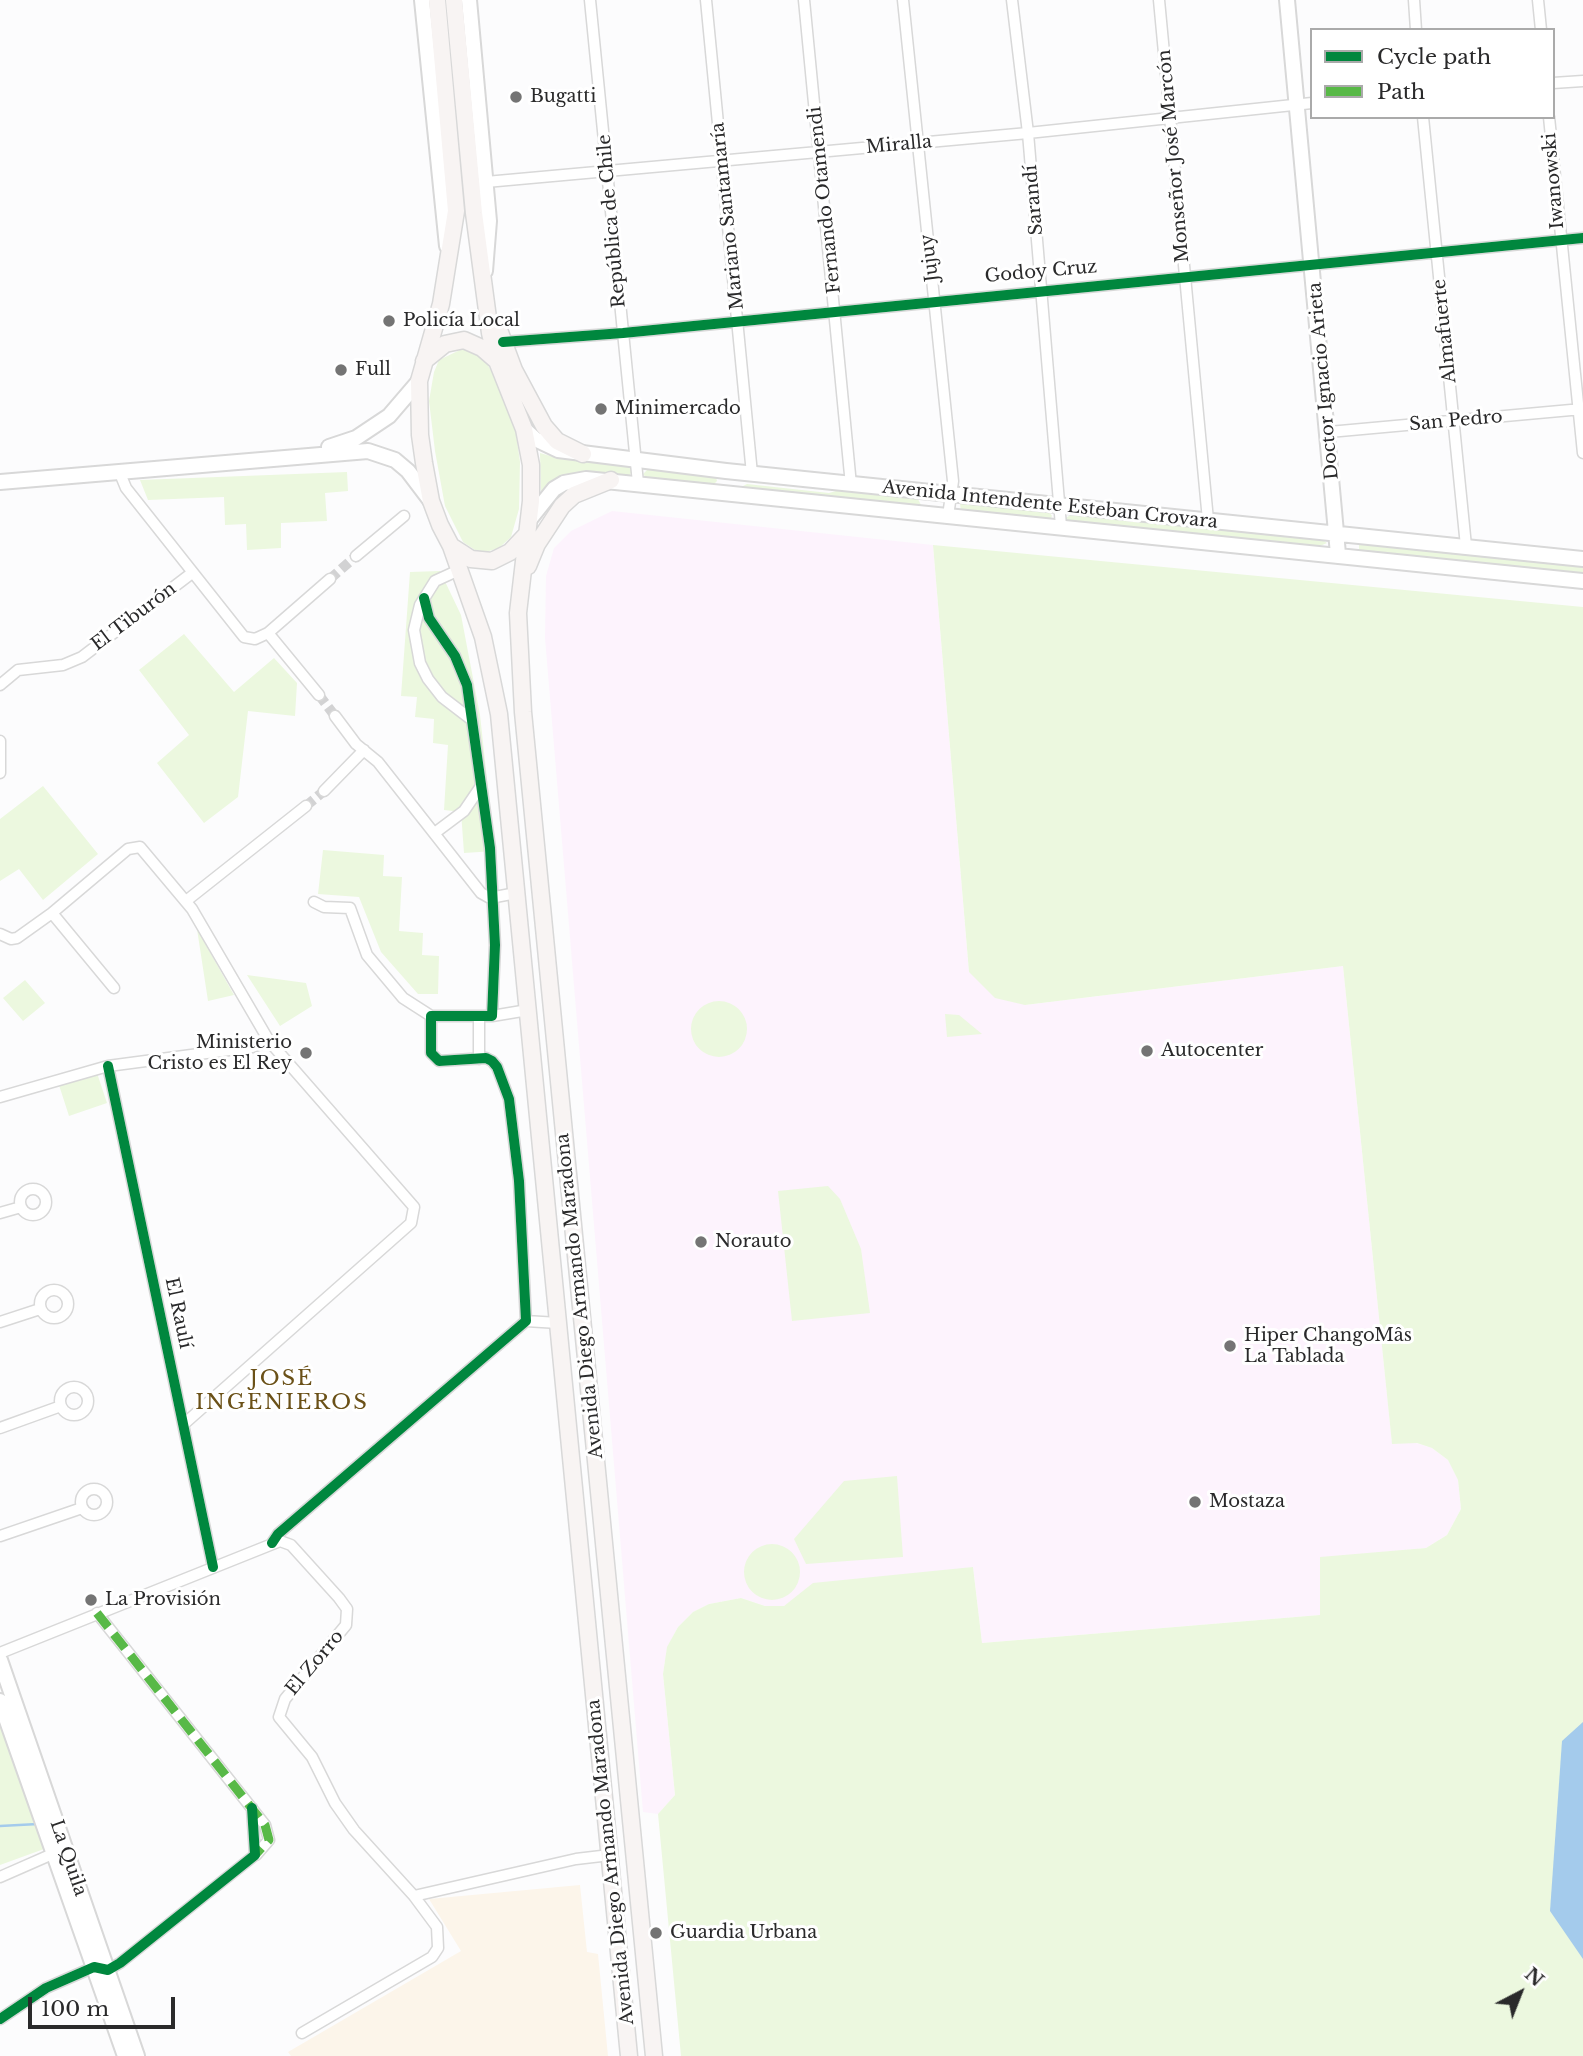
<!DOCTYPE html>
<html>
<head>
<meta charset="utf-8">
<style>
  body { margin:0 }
  #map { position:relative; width:1583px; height:2056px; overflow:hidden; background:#fcfcfd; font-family:"Libre Baskerville",serif }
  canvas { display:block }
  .legend { position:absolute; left:1310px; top:28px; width:245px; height:91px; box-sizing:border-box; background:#fff; border:2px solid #aaa; margin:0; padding:9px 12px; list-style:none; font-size:21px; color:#2a2a2b }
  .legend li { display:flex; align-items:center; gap:14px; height:35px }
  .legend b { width:35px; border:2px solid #aaa }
  .north { position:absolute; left:1485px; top:1958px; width:70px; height:70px; -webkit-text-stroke:5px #fff; paint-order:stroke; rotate:42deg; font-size:19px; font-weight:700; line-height:28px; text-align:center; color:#2a2a2b }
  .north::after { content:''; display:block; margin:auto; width:24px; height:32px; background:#2a2a2b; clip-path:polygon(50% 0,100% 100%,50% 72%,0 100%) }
  .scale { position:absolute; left:28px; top:1997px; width:147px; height:32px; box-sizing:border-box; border:4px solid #2a2a2b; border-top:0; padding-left:9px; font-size:21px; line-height:24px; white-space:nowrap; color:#2a2a2b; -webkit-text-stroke:5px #fff; paint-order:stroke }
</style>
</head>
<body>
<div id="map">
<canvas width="1583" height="2056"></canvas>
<ul class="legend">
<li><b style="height:9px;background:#00873e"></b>Cycle path</li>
<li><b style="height:9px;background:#58b947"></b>Path</li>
</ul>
<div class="north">N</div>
<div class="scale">100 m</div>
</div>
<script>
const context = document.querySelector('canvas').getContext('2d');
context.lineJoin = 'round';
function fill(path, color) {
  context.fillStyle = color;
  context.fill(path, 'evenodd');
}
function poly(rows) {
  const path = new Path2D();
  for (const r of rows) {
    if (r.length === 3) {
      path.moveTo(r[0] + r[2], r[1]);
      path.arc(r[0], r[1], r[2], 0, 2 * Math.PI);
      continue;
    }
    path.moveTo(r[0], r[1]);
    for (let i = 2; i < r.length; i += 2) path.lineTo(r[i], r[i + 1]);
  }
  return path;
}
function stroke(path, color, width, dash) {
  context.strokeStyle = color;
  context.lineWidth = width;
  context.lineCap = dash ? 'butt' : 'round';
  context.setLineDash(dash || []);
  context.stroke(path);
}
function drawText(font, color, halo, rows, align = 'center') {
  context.font = font + ' "Libre Baskerville",serif';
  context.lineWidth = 6;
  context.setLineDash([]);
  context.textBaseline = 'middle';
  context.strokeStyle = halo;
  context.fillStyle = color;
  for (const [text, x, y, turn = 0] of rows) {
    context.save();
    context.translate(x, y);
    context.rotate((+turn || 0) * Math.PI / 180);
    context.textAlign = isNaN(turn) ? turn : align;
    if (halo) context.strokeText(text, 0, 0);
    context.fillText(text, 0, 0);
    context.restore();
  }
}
const commercial = poly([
  [612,511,933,545,969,972,1025,1005,1343,966,1392,1443,1416,1443,1432,1448,1448,1460,1458,1480,1461,1509,1447,1535,1426,1548,1320,1558,1320,1615,982,1643,973,1567,797,1597,784,1606,765,1606,741,1598,709,1604,693,1612,678,1627,667,1648,663,1674,675,1795,658,1814,643,1812,545,638,546,576,554,548,571,531]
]);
const medical = poly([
  [580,1885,587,1952,598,1954,608,2056,291,2056,288,2052,461,1951,429,1899]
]);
const green = poly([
  [462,349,475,353,486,362,499,384,516,433,520,462,519,509,511,537,499,548,486,552,475,550,463,542,445,506,435,451,429,401,434,372,439,360],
  [540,453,561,459,628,465,632,472,628,477,541,494],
  [649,468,716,477,717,481,712,486,648,480,643,474],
  [347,472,348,491,325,493,327,521,281,523,281,548,247,550,246,524,225,525,224,497,148,500,140,480],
  [747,484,829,493,843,489,917,497,921,505,746,490,743,486],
  [966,502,1048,510,1052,516,1050,520,961,511,960,504],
  [1072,514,1321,539,1327,543,1320,546,1256,540,1231,541,1066,524,1064,519],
  [1364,543,1583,565,1583,577,1359,552,1359,544],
  [933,545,1583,607,1583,2056,681,2056,658,1814,675,1795,663,1674,667,1647,678,1627,693,1612,709,1604,741,1598,765,1606,784,1606,813,1583,973,1567,982,1643,1320,1615,1320,1557,1426,1548,1447,1535,1461,1509,1458,1480,1448,1460,1432,1448,1417,1443,1392,1444,1343,966,1025,1005,995,998,969,972],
  [440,571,461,615,480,715,495,851,464,853,461,812,444,810,448,745,433,743,434,719,415,717,417,697,401,696,410,572],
  [184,634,234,692,274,658,297,683,295,716,248,711,238,797,204,823,157,763,189,735,139,670],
  [43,786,98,854,43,900,19,869,0,881,0,819],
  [323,850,384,855,383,876,402,877,399,931,423,933,422,955,439,956,438,994,418,994,381,952,359,897,318,894],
  [197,929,234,995,208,1001],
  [247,975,306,983,312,1006,280,1026],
  [25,980,45,1003,23,1021,3,998],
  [719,1029,28],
  [945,1014,959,1015,982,1034,947,1037],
  [96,1070,107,1103,69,1116,58,1082],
  [828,1186,840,1199,861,1249,870,1313,792,1321,778,1191],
  [897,1476,903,1557,806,1564,794,1539,844,1481],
  [772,1572,28],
  [0,1724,44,1849,0,1865]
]);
const water = poly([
  [1583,1722,1583,1959,1550,1911,1562,1741]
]);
const stream = poly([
  [0,1826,38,1824]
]);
const streetTunnel = poly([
  [330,579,356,556],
  [319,695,335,716],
  [306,806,324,791]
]);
const street = poly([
  [590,0,638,483],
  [706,0,752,474],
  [804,0,851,485],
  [903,0,953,481,948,516],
  [1012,0,1028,133,1061,526],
  [1159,0,1208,520],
  [1414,0,1416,30],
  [1538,0,1541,30],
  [1553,83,1583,81],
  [1423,117,1466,546],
  [1549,117,1583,453],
  [486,182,1028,133,1312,103],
  [503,342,623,333,1583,238],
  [1329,432,1582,409],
  [119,471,126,488,244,637,255,639,268,633,330,579],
  [356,556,404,516],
  [459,570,435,581,420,605,414,630,420,663,428,679,442,697,472,720],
  [268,633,319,695],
  [0,685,18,670,63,665,82,657,192,573],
  [335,716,356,744,378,762,481,893,490,898,516,893],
  [0,741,0,773],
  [324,791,364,750],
  [436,832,464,811,481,786],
  [186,901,306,806],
  [314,902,324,907,350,908,367,955,403,998,431,1016],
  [52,913,114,988],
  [0,934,11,939,17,938,52,913,128,849,140,847,192,909,269,1041,414,1207,411,1223,184,1424],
  [492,1016,528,1010],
  [479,1018,479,1059],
  [108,1066,213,1567],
  [0,1097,108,1066,252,1047,269,1041],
  [33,1202,13],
  [0,1213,21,1207],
  [54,1304,14],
  [526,1321,558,1323],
  [0,1322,40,1309],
  [74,1401,14],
  [0,1428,61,1406],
  [94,1502,13],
  [0,1536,82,1508],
  [272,1543,278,1534,526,1321,519,1181,509,1099,497,1067,492,1061,486,1058,439,1061,431,1053,431,1016,492,1016,495,945,490,848,467,685,455,656,429,618,424,598],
  [97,1613,265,1825,269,1840,256,1855],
  [0,1653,280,1541,291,1545,339,1598,347,1609,346,1625,285,1699,279,1717,312,1757,335,1803,354,1830,414,1896,437,1927,438,1948,432,1957,302,2033],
  [0,1877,57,1852],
  [414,1896,576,1859,610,1855],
  [0,2019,46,1988,94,1967,108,1970,120,1963,255,1855,252,1808]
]);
const secondary = poly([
  [422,0,447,246],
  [469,0,489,221,485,271],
  [1287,0,1338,554],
  [524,429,535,439,558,450,726,471,1583,559],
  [329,447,356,438,389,416,419,381],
  [0,482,368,451,395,460,408,471,430,500],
  [530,519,554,489,564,483,586,479,1583,581],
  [0,1660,137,2056],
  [0,1701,125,2056]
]);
const primary = poly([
  [437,0,456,211,441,304,419,381,420,435,424,463,431,501,440,525,451,546,462,553,471,559,492,561,510,552,526,535],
  [454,0,474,213,490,333,497,361],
  [498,327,514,370,544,426,557,441,583,454],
  [424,361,445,344,464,340,482,348,497,361,524,429,531,465,531,501,518,613,523,712,654,2056],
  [451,546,483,637,499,714,629,2056],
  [528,566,537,544,562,506,574,495,611,480]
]);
const quiet = poly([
  [97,1613,265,1825,269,1840,255,1855]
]);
const cycleway = poly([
  [503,342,623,333,1583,238],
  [108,1066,213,1567],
  [272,1543,278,1534,526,1321,519,1181,509,1099,497,1067,492,1061,486,1058,439,1061,431,1053,431,1016,492,1016,495,945,490,848,467,685,455,656,429,618,424,598],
  [0,2019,46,1988,94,1967,108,1970,120,1963,255,1855,252,1808]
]);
const markers = [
  [516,97,7,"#747474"],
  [389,321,7,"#747474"],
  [341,370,7,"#747474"],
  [601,409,7,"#747474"],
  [1147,1051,7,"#747474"],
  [306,1053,7,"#747474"],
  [701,1242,7,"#747474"],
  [1230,1346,7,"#747474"],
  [1195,1502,7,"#747474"],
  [91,1600,7,"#747474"],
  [656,1933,7,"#747474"]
];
const poiNames = [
  ["Bugatti",530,97],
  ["Policía Local",403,321],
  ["Full",355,370],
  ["Minimercado",615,409],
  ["Ministerio",292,1043,"right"],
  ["Cristo es El Rey",292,1064,"right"],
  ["Autocenter",1161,1051],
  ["Norauto",715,1242],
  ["Hiper ChangoMâs",1244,1336],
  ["La Tablada",1244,1357],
  ["Mostaza",1209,1502],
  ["La Provisión",105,1600],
  ["Guardia Urbana",670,1933]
];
const streetNames = [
  ["Miralla",899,145,-5],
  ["Monseñor José Marcón",1174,156,-95],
  ["Iwanowski",1554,181,-95],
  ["Fernando Otamendi",825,200,-96],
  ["Sarandí",1034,200,-95],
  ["Mariano Santamaría",728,216,-96],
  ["República de Chile",612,221,-95],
  ["Jujuy",930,258,-97],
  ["Godoy Cruz",1041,272,-5],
  ["Almafuerte",1445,331,-96],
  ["Doctor Ignacio Arieta",1324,381,-95],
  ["San Pedro",1456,421,-5],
  ["Avenida Intendente Esteban Crovara",1050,505,6],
  ["El Tiburón",134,617,-37],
  ["Avenida Diego Armando Maradona",580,1296,-96],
  ["El Raulí",178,1313,78],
  ["El Zorro",315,1663,-50],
  ["La Quila",68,1858,71],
  ["Avenida Diego Armando Maradona",611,1862,-96]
];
const quarterNames = [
  ["JOSÉ",282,1379],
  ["INGENIEROS",282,1403]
];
fill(commercial, '#fdf3fd');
fill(medical, '#fcf5ea');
fill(green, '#ecf8df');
fill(water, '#a4cbec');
stroke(stream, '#a4cbec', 2.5);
stroke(streetTunnel, '#d2d2d3', 10, [10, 5]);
stroke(street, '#d8d8d8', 13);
stroke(secondary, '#d8d8d8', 18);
stroke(primary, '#d8d8d8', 19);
stroke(street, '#fff', 10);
stroke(secondary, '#fff', 14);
stroke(primary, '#f8f4f3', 16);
stroke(quiet, '#58b947', 9, [18, 9]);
stroke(cycleway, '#00873e', 10);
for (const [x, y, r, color] of markers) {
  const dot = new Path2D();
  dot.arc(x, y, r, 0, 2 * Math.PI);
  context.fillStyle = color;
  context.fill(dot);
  stroke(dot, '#fff', 2.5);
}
drawText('18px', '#2a2a2b', '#fff', poiNames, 'left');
drawText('18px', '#2a2a2b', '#fff', streetNames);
context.letterSpacing = '2px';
drawText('21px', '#6b5118', '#fff', quarterNames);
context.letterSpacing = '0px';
</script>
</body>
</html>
